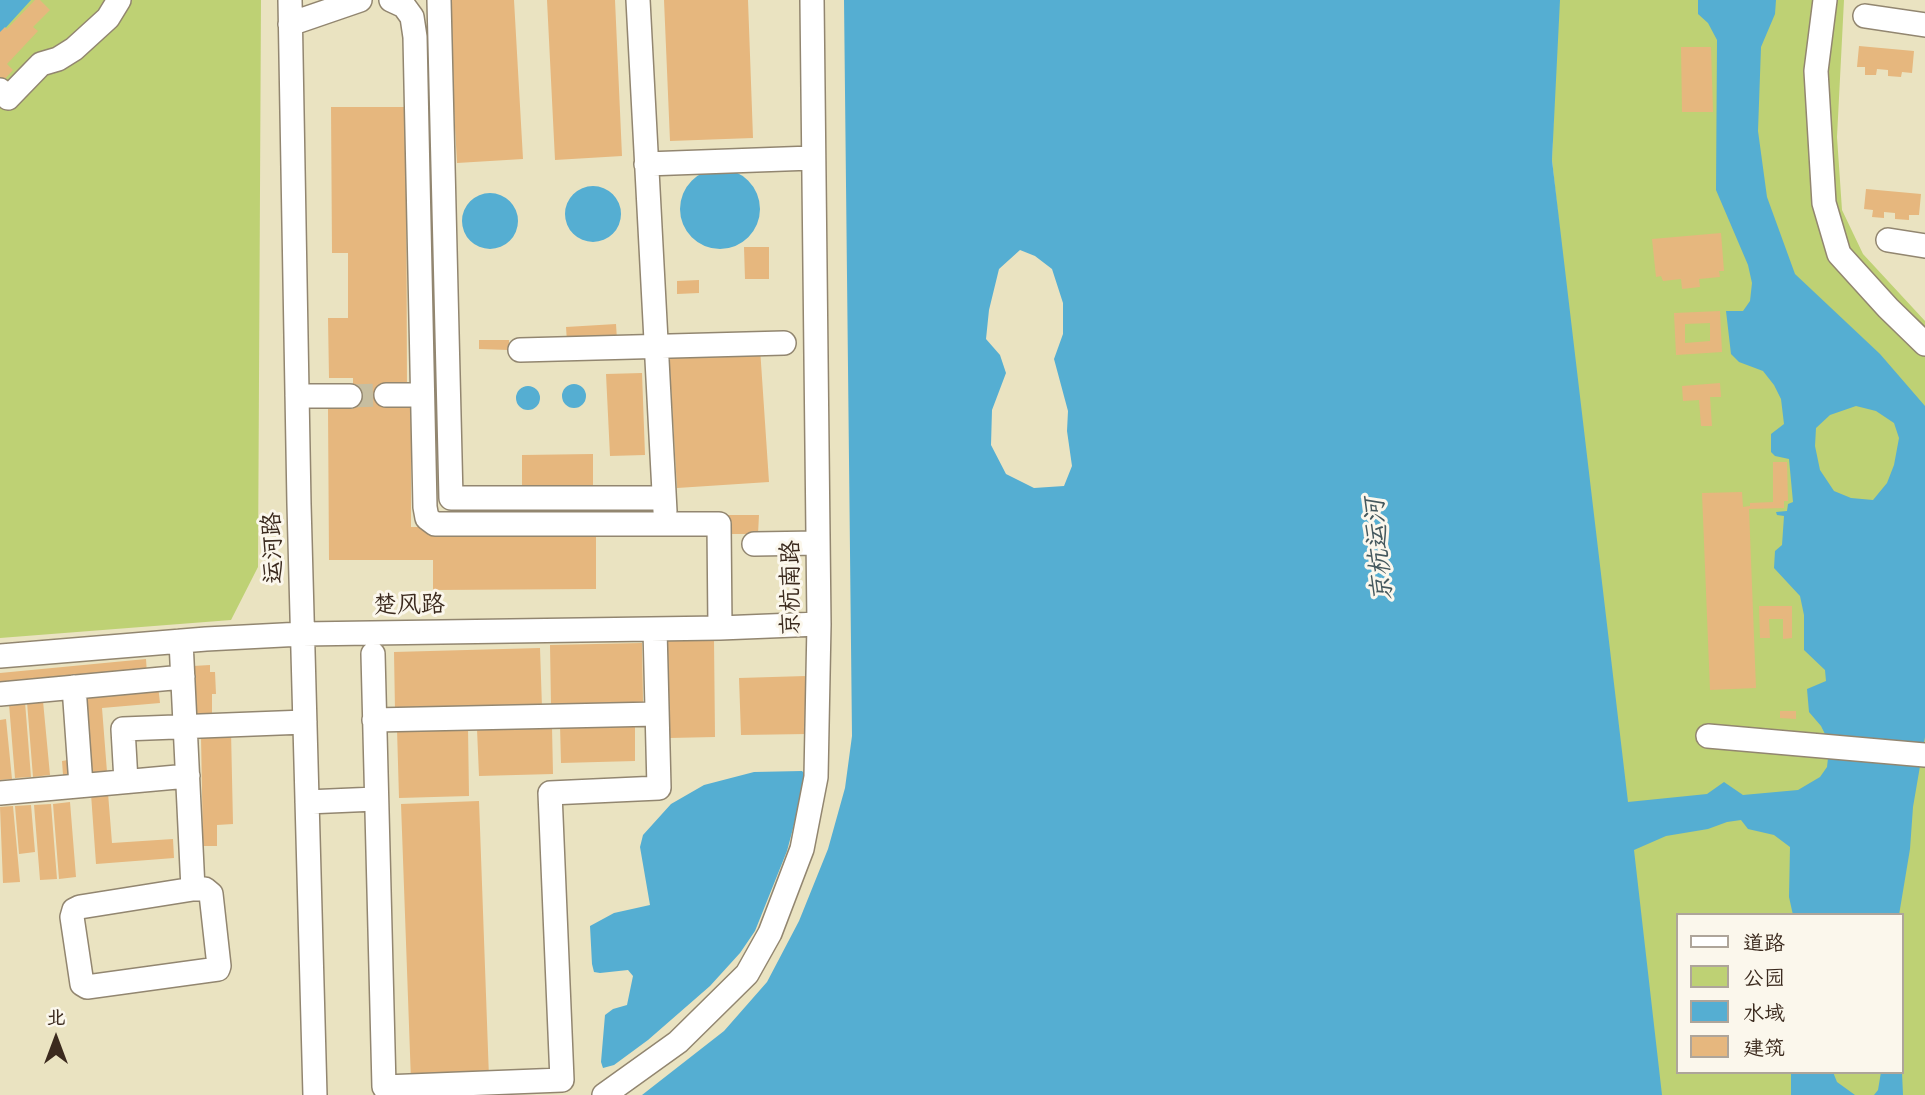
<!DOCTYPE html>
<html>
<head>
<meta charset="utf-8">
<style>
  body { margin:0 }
  #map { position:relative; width:1925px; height:1095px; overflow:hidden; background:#eae3c1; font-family:Itim,"LXGW WenKai TC",sans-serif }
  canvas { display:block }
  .legend { position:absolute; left:1676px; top:913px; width:228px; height:161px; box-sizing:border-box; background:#fbf7ec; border:2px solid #aea59a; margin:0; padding:9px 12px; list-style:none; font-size:21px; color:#3b2a1e }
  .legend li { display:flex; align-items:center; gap:14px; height:35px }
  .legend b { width:35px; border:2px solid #aea59a }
  .north { position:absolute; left:21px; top:1004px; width:70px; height:70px; -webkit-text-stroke:5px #fbf7ec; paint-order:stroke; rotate:0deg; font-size:19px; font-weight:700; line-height:28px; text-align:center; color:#3b2a1e }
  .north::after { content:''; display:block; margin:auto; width:24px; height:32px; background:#3b2a1e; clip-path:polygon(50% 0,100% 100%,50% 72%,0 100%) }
</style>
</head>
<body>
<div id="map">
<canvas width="1925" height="1095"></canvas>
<ul class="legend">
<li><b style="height:9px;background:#fff"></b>道路</li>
<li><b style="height:19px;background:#bed174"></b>公园</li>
<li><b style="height:19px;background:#55aed2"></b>水域</li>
<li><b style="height:19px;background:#e6b77e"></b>建筑</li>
</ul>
<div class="north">北</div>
</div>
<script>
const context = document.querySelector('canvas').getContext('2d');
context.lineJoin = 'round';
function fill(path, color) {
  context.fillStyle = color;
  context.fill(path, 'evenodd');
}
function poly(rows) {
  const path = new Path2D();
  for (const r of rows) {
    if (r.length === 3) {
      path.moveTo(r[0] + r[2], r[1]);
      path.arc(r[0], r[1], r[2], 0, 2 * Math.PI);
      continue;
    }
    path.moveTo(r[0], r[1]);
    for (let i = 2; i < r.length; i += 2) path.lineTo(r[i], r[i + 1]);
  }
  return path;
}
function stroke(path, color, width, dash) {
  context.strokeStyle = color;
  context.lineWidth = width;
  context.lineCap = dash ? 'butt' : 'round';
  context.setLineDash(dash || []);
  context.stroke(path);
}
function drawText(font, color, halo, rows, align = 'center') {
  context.font = font + ' Itim,"LXGW WenKai TC",sans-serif';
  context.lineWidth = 6;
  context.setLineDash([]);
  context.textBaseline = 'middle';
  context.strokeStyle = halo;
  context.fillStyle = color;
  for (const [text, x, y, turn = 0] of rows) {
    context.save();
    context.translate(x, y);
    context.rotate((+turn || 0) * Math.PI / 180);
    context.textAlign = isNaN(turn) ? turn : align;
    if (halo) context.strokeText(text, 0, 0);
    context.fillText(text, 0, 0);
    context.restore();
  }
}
const green = poly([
  [0,0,261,0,258,567,231,620,0,638],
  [1557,0,1844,0,1837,137,1842,210,1863,254,1925,321,1925,1095,1653,1095,1552,160],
  [1678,915,1902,915,1902,1072,1678,1072]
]);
const water = poly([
  [0,0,31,0,0,34],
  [844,0,1560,0,1552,160,1628,802,1707,794,1724,782,1743,795,1798,790,1820,777,1827,767,1829,749,1827,738,1821,726,1809,712,1807,689,1826,681,1825,670,1804,650,1804,615,1800,596,1774,568,1775,551,1782,545,1784,516,1777,515,1776,512,1787,511,1788,504,1793,502,1789,459,1775,456,1771,452,1771,434,1784,424,1781,399,1774,385,1763,371,1739,362,1731,354,1726,311,1743,311,1750,301,1752,283,1748,265,1716,190,1717,40,1708,23,1698,14,1698,0,1776,0,1775,14,1761,47,1758,131,1767,197,1795,274,1880,354,1925,406,1925,737,1913,807,1910,849,1899,915,1793,915,1789,897,1790,847,1774,835,1748,829,1741,820,1727,822,1708,829,1666,836,1634,850,1662,1095,642,1095,724,1031,767,982,799,921,828,849,845,788,852,736],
  [1020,250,1035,256,1052,269,1063,303,1063,334,1054,359,1068,411,1067,431,1072,466,1064,486,1034,488,1006,474,991,445,992,410,1006,373,1000,355,986,339,989,310,999,269],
  [1856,406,1876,411,1894,423,1899,438,1894,465,1887,483,1873,500,1851,498,1834,491,1820,470,1815,446,1816,428,1830,415],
  [720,209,40],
  [593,214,28],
  [490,221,28],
  [574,396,12],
  [528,398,12],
  [802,771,807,776,787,851,755,931,740,953,710,986,648,1040,614,1065,603,1068,601,1062,605,1015,613,1009,627,1005,633,976,628,970,600,973,594,972,592,964,590,926,614,913,650,905,640,847,643,835,671,804,704,785,754,772],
  [1791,1072,1833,1072,1837,1082,1855,1095,1791,1095],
  [1881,1072,1902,1072,1903,1095,1874,1095,1878,1090]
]);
const building = poly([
  [35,0,40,0,50,10,33,27,38,31,7,64,13,70,3,81,0,78,0,32,5,27,7,29],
  [448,0,514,0,523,159,457,163],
  [547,0,615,0,622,156,555,160],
  [664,0,748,0,753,138,670,141],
  [1859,46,1914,51,1912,73,1902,72,1901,77,1888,76,1888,70,1877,69,1876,75,1865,75,1865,67,1857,67],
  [1681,47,1711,47,1713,112,1682,112],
  [331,107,406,107,407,390,411,402,411,527,596,526,596,589,433,590,433,560,329,560,328,409,353,409,353,378,329,378,328,318,348,318,348,253,332,253],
  [1866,189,1921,194,1919,215,1909,215,1909,220,1895,219,1895,213,1884,212,1884,218,1872,217,1873,210,1864,209],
  [1721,233,1724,271,1719,271,1720,277,1699,279,1700,287,1682,289,1681,279,1663,281,1661,276,1656,277,1652,239],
  [744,247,769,247,769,279,745,279],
  [699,280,699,293,677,294,677,281],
  [1720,311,1722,352,1676,355,1674,313],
  [1710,323,1710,341,1685,343,1685,324],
  [616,324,617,340,567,342,566,327],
  [479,340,509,340,509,350,479,349],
  [760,348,769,482,677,488,669,354],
  [642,373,645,455,610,456,606,374],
  [1720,383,1721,397,1710,397,1712,426,1701,426,1699,400,1683,401,1682,386],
  [593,454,593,486,522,487,522,455],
  [1773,462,1787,462,1788,501,1784,501,1784,508,1749,509,1756,688,1710,690,1702,493,1742,492,1743,507,1750,506,1750,503,1773,502],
  [726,515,759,515,758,534,726,534],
  [1759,606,1792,606,1792,638,1783,639,1783,619,1769,619,1770,638,1760,638],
  [666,640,714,640,715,737,669,738],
  [642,643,643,702,551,705,550,645],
  [540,648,542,708,395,711,394,652],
  [146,659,147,674,0,689,0,673],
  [210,665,210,672,215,672,216,694,212,694,212,713,195,713,193,666],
  [806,676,807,734,741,735,739,678],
  [158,685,160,703,102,708,107,772,89,773,83,691],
  [43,701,50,775,33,777,27,702],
  [25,702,31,777,15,778,9,704],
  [1780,711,1796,711,1796,719,1780,718],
  [6,719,12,779,0,780,0,720],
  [635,723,635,761,561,763,560,725],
  [468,727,469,796,399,798,397,729],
  [552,727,553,774,479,776,477,729],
  [231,731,233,824,217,825,217,846,203,846,201,737],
  [68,760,68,775,63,775,62,761],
  [108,793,112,843,173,839,174,858,96,864,91,794],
  [479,801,489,1078,411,1081,401,804],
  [70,802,76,877,59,879,53,804],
  [51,804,57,879,40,880,34,805],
  [31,805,35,852,19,854,15,806],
  [13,806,20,882,3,883,0,807]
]);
const minorTunnel = poly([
  [350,396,386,395]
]);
const minor = poly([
  [290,0,299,504,315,1095],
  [391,0,404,6,412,17,415,37,425,507,427,518,435,524,719,524,720,628],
  [439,0,451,498,664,498],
  [638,0,665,511],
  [1825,0,1816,71,1824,203,1839,254,1888,308,1925,344],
  [1865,16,1925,25],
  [290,24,360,0],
  [0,90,8,98,41,64,58,59,74,49,108,18,119,0],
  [646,164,812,158],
  [1888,240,1925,246],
  [520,350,784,343],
  [386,395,422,395],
  [297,396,350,396],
  [754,544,818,543],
  [181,641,193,889],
  [373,654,384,1087,562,1080,550,793,659,788,655,629],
  [0,656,206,639,302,634,720,628,819,624],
  [74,687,81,785],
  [0,694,183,677],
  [374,720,657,714],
  [1708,736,1925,755],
  [126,781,123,729,305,722],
  [0,793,188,776],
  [307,802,376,799],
  [193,889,205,889,211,894,219,966,218,969,87,987,82,984,72,917,74,910,80,907,193,889],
  [604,1095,678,1042,747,974,770,933,802,849,816,777,819,624,812,0]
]);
const streetNames = [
  ["运河路",274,548,-92],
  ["京杭南路",792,588,-90],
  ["楚风路",409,606,-1]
];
const waterNames = [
  ["京杭运河",1380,550,-95]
];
fill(green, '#bed174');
fill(water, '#55aed2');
fill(building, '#e6b77e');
stroke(minorTunnel, '#c7bea0', 23, [23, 11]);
stroke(minor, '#928670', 26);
stroke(minor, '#fff', 23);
drawText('24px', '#3b2a1e', '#fbf7ec', streetNames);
drawText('italic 26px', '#44585d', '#fbf7ec', waterNames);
</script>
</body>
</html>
